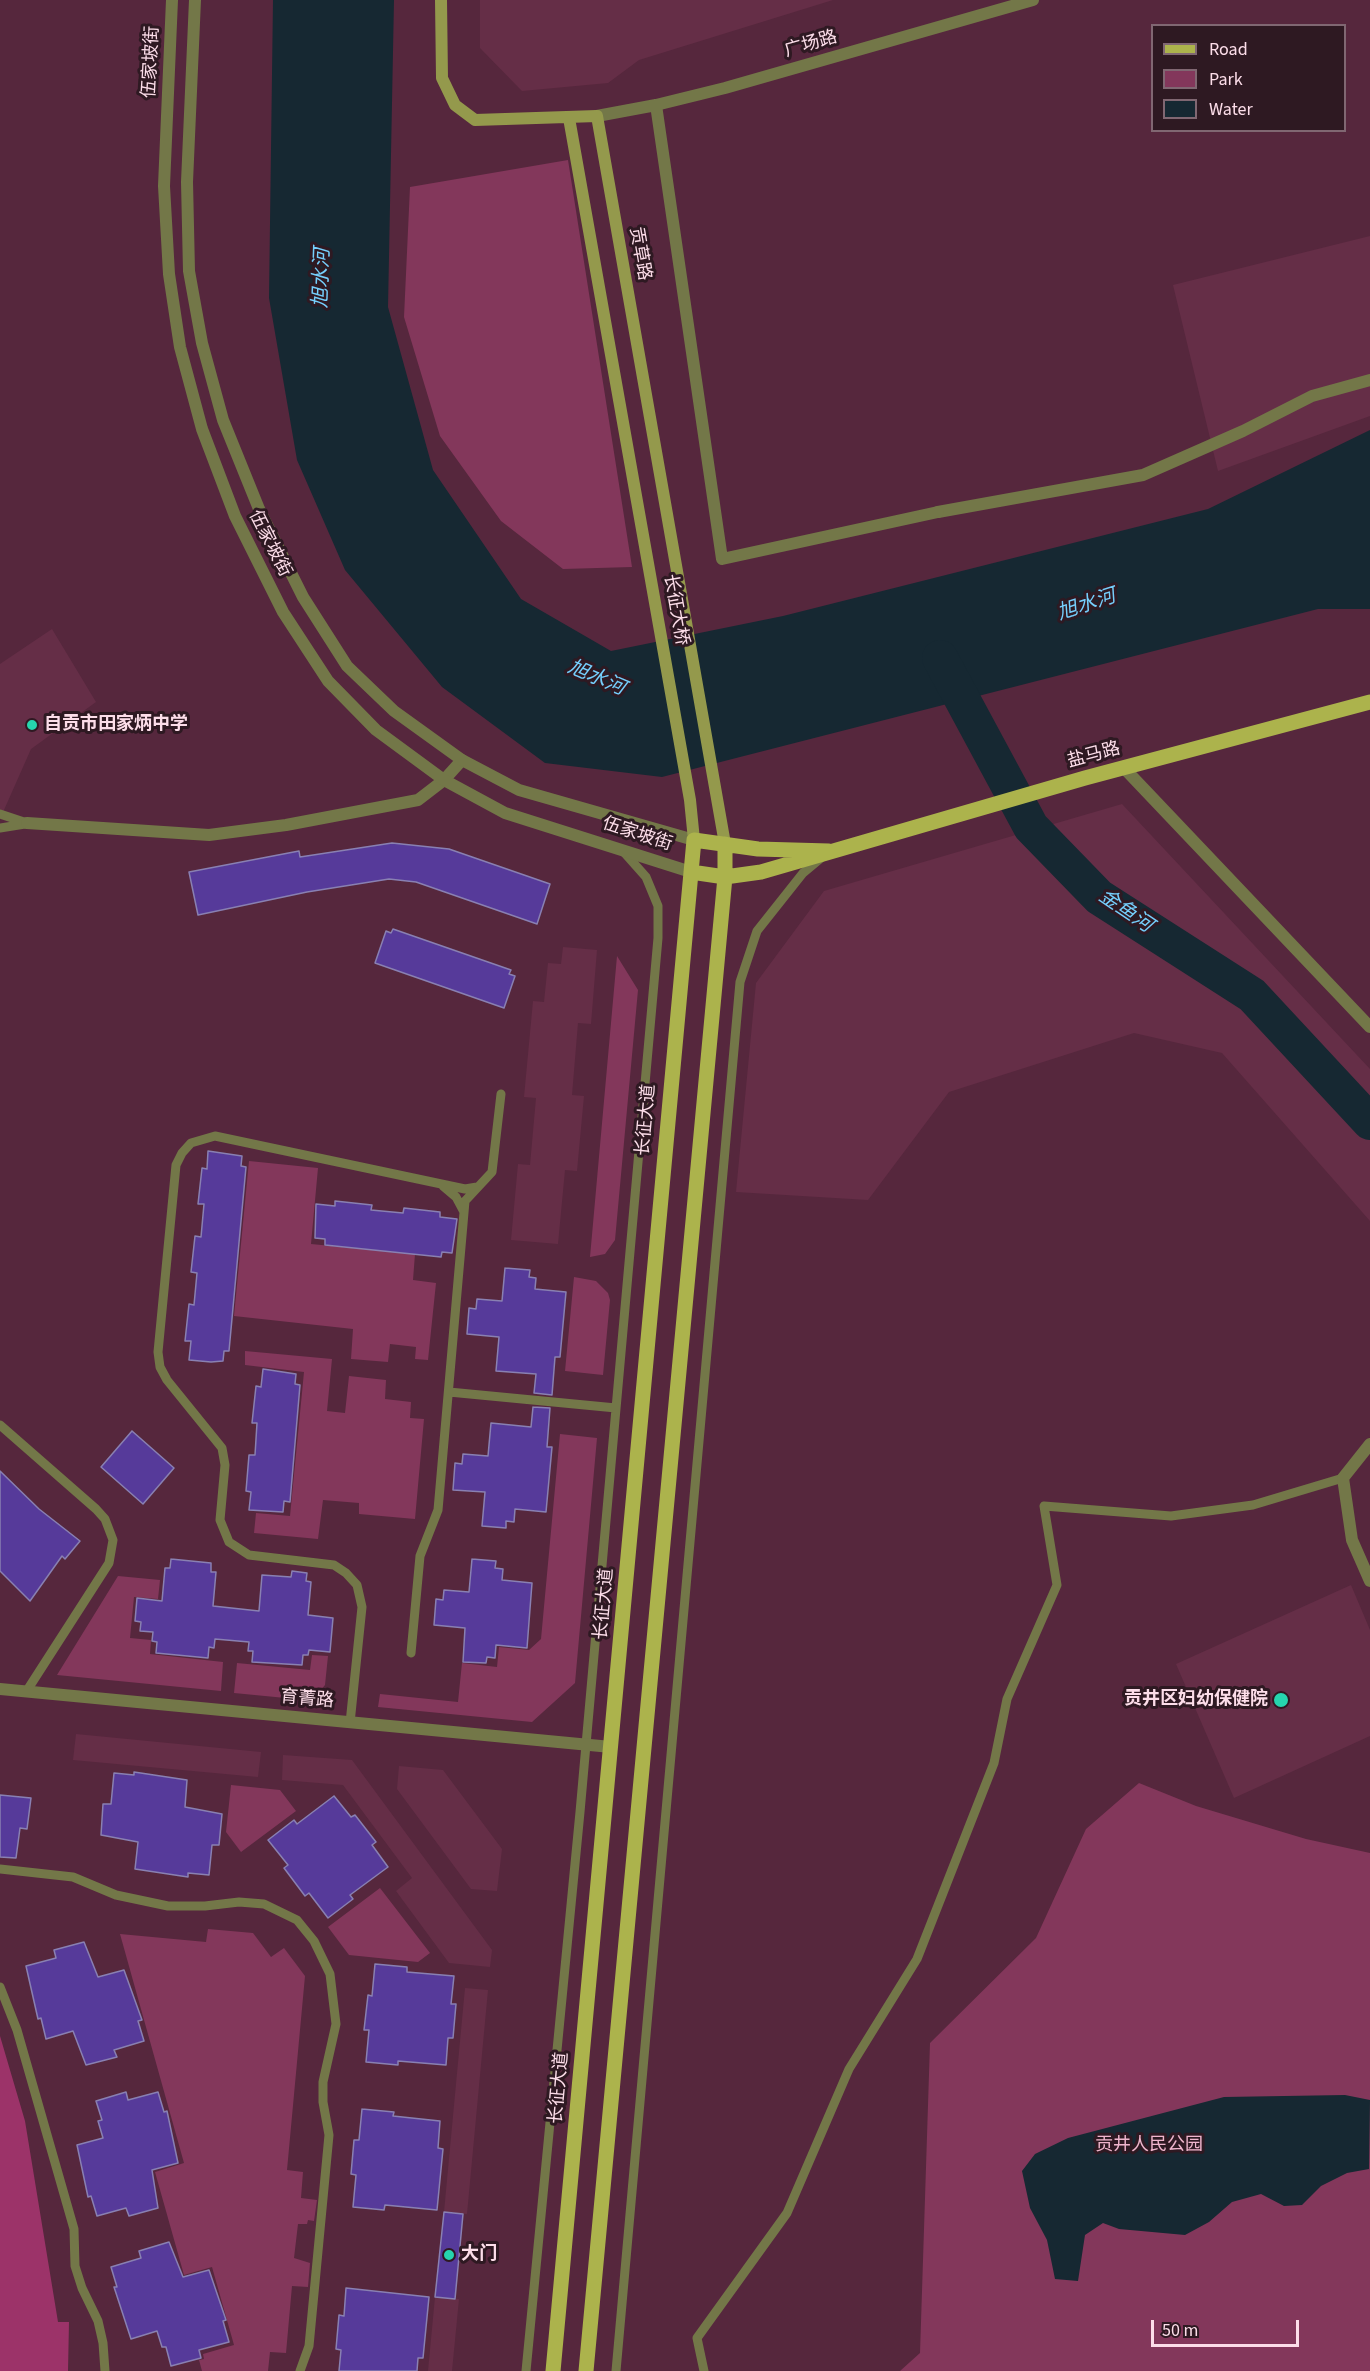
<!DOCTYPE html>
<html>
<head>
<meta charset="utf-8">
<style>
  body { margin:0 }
  #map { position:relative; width:1370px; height:2371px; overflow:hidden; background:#56273d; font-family:"Source Sans 3",sans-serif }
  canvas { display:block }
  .legend { position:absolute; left:1151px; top:24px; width:195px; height:108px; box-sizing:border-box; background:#2e1922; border:2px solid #806772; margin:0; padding:8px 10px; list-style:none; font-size:18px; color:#fcdde9 }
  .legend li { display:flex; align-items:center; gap:12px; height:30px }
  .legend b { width:30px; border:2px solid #806772 }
  .scale { position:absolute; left:1151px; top:2320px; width:148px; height:27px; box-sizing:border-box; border:3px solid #fcdde9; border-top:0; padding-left:8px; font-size:18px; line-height:21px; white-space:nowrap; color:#fcdde9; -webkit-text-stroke:4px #2e1922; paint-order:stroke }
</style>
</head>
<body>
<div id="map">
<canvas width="1370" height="2371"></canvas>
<ul class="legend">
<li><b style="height:8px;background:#acb34c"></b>Road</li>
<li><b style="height:16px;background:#83375b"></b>Park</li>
<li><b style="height:16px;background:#162832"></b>Water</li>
</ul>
<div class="scale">50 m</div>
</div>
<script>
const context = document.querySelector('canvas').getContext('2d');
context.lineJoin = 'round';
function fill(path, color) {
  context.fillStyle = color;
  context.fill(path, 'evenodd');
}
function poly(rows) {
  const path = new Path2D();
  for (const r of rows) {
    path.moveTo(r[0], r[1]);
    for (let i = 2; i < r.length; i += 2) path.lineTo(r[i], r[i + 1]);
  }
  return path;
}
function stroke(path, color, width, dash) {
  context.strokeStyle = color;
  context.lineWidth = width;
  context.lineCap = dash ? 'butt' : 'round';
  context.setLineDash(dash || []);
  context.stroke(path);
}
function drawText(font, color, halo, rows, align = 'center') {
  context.font = font + ' "Source Sans 3","Noto Sans SC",sans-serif';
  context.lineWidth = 6;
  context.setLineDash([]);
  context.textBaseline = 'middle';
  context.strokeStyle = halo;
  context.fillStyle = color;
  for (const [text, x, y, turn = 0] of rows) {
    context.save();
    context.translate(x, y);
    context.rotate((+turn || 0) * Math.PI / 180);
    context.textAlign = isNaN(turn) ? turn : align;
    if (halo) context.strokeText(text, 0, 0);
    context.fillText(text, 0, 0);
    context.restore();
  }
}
const built = poly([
  [480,0,833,0,639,60,608,83,522,91,480,48],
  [1370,236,1370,416,1218,471,1173,285],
  [52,629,96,702,31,749,0,819,0,664],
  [1122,804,1370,1069,1370,1221,1222,1053,1134,1033,949,1092,868,1200,736,1192,756,983,824,891],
  [563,947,597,950,591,1024,578,1023,572,1095,584,1096,577,1171,565,1170,558,1244,511,1240,518,1164,530,1165,536,1098,524,1097,533,1001,544,1002,548,963,561,964],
  [1351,1585,1370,1630,1370,1736,1234,1798,1176,1664],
  [76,1734,261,1752,258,1777,73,1760],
  [283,1755,352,1760,492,1950,490,1967,449,1963,396,1891,412,1878,343,1785,282,1780],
  [399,1766,443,1770,502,1849,497,1891,471,1889,397,1789],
  [465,1988,488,1990,467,2214,444,2212],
  [435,2297,459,2299,452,2371,428,2371]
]);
const green = poly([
  [568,160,632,567,563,569,501,521,440,436,404,317,410,187],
  [617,956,638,990,615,1240,605,1254,590,1257],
  [249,1161,318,1168,311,1244,415,1254,413,1280,436,1283,428,1360,415,1359,416,1347,390,1344,388,1362,351,1359,353,1329,234,1316],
  [574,1277,596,1281,608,1293,610,1300,603,1375,565,1371],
  [245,1351,332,1359,327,1411,345,1413,349,1376,386,1380,385,1399,411,1402,410,1418,424,1419,415,1519,359,1514,359,1503,323,1500,318,1539,254,1533,256,1513,290,1516,304,1372,245,1365],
  [560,1434,597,1438,575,1683,532,1722,378,1707,380,1694,458,1702,462,1663,497,1667,499,1647,529,1650,541,1639],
  [118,1576,160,1580,158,1599,134,1597,130,1638,151,1640,150,1654,223,1662,221,1691,57,1675],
  [312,1655,328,1656,325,1685,315,1697,306,1700,234,1693,237,1663,310,1670],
  [1139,1783,1196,1806,1306,1839,1370,1853,1370,2371,900,2371,920,2353,930,2043,1036,1938,1086,1829],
  [231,1785,280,1790,296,1811,241,1852,226,1832],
  [380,1888,430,1953,418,1962,349,1955,328,1927],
  [208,1929,253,1933,271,1957,284,1948,305,1976,287,2170,303,2172,301,2198,317,2200,314,2221,308,2220,307,2224,298,2224,294,2258,310,2263,308,2287,292,2286,286,2353,270,2352,268,2371,202,2371,199,2360,204,2359,203,2354,234,2345,212,2267,184,2275,155,2172,184,2163,120,1934,206,1942]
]);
const forest = poly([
  [0,2036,25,2121,58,2322,69,2322,68,2371,0,2371]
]);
const water = poly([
  [273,0,394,0,388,307,433,470,521,599,611,651,783,616,1208,509,1370,430,1370,609,1318,609,662,777,545,763,442,687,345,570,297,460,269,298],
  [1345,2095,1370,2100,1369,2169,1347,2173,1321,2186,1302,2205,1284,2206,1261,2194,1232,2202,1209,2222,1185,2235,1119,2229,1103,2223,1085,2235,1078,2281,1055,2279,1047,2240,1030,2208,1022,2171,1035,2154,1068,2138,1224,2097]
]);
const river = poly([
  [940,658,1031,827,1099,897,1252,995,1370,1122]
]);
const building = poly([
  [392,843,449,849,550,884,537,924,416,882,389,879,307,892,198,915,189,872,299,851,300,857,392,843],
  [393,929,511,970,509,974,515,976,504,1008,375,963,386,931,391,933,393,929],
  [208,1151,242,1156,241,1166,246,1167,229,1351,224,1351,223,1361,211,1362,189,1360,191,1341,185,1341,189,1304,194,1305,197,1273,191,1272,195,1236,201,1237,204,1204,198,1204,202,1168,207,1169,208,1151],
  [335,1201,372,1205,371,1210,403,1213,404,1208,440,1212,440,1217,457,1219,452,1253,442,1252,441,1257,325,1245,325,1239,315,1238,316,1204,335,1206,335,1201],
  [505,1268,530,1270,529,1277,536,1278,535,1289,566,1292,560,1357,555,1357,552,1395,534,1393,536,1374,496,1371,499,1337,467,1334,469,1308,476,1309,477,1299,502,1301,505,1268],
  [263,1369,296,1374,295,1384,300,1385,290,1502,284,1501,283,1512,249,1510,251,1492,246,1491,249,1455,255,1455,257,1423,252,1423,256,1386,261,1387,263,1369],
  [533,1407,550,1408,547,1447,552,1447,546,1512,515,1509,514,1522,506,1521,506,1528,482,1526,485,1492,453,1490,455,1463,462,1464,463,1454,488,1456,491,1423,531,1427,533,1407],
  [132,1431,174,1468,143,1504,101,1467,132,1431],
  [0,1471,39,1509,80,1541,65,1559,62,1556,30,1601,0,1571,0,1471],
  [171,1559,211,1563,211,1572,216,1572,213,1606,259,1611,262,1575,291,1577,292,1571,307,1573,306,1581,311,1582,308,1615,333,1618,330,1652,309,1650,308,1655,303,1655,302,1665,252,1662,253,1651,248,1651,249,1642,215,1639,214,1648,209,1647,208,1658,156,1653,157,1642,152,1641,153,1632,140,1631,141,1622,135,1621,137,1598,162,1601,165,1568,170,1568,171,1559],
  [472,1559,496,1561,495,1568,503,1569,502,1580,532,1583,527,1648,496,1645,495,1658,487,1657,486,1663,463,1662,465,1628,434,1625,436,1599,443,1600,444,1590,469,1592,472,1559],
  [134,1772,187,1780,185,1807,222,1814,219,1845,212,1845,209,1875,188,1873,188,1877,135,1869,138,1842,101,1835,103,1804,111,1804,114,1773,134,1775,134,1772],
  [0,1795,31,1798,27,1829,20,1828,16,1858,0,1857,0,1795],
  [334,1796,351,1817,355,1815,376,1842,372,1845,388,1867,350,1895,353,1899,328,1918,309,1893,305,1896,284,1868,288,1865,268,1840,294,1820,297,1824,334,1796],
  [84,1942,98,1977,124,1970,142,2020,138,2021,144,2041,114,2050,117,2057,86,2065,73,2031,46,2039,41,2018,38,2019,26,1966,56,1958,54,1950,84,1942],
  [375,1964,407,1967,407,1972,454,1976,451,2004,456,2004,453,2038,448,2038,446,2065,398,2061,398,2065,366,2062,369,2030,364,2030,368,1995,372,1996,375,1964],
  [126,2092,128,2100,158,2092,164,2112,167,2111,178,2163,152,2170,158,2208,129,2216,126,2208,97,2216,91,2196,88,2197,77,2145,103,2138,98,2121,102,2120,96,2101,126,2092],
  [362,2109,394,2112,393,2116,440,2121,438,2148,443,2149,437,2210,385,2205,384,2210,353,2207,356,2175,351,2174,354,2140,359,2140,362,2109],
  [444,2212,463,2214,455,2299,435,2297,444,2212],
  [169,2242,183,2277,209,2270,226,2320,223,2321,229,2342,199,2350,201,2358,171,2366,166,2347,162,2347,157,2331,131,2339,114,2287,117,2287,111,2267,141,2258,139,2251,169,2242],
  [346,2288,429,2297,423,2358,418,2358,417,2371,339,2371,341,2350,336,2349,339,2315,344,2316,346,2288]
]);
const service = poly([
  [0,814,27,823],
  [0,828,25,824],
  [443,1186,456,1197,464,1212],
  [449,1392,616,1408],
  [0,1425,96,1509,105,1519,113,1540,109,1563,26,1692],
  [411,1653,420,1556,438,1510,465,1201,492,1172,501,1094],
  [350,1723,362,1607,357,1585,346,1573,334,1565,249,1555,229,1542,220,1520,225,1465,222,1448,167,1380,160,1367,158,1352,176,1165,182,1153,191,1143,215,1136,465,1189,477,1187],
  [0,1869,73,1877,116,1895,168,1906,205,1906,239,1902,264,1904,297,1920,314,1941,330,1974,336,2024,323,2082,323,2102,329,2135,309,2346,300,2371],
  [0,1987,17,2030,74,2229,75,2266,82,2288,98,2321,103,2343,105,2371],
  [526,2371,580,1812,658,938,658,906,646,877,622,850],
  [616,2371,740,982,757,931,803,873,821,858],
  [704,2371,697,2338,787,2213,849,2069,917,1959,994,1763,1007,1699,1057,1585,1044,1506,1171,1516,1253,1505,1343,1478]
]);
const pedestrian = poly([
  [938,512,1143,475,1243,431,1312,396,1370,380]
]);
const minor = poly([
  [656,105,722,559,938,512],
  [597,116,656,105,725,88,1033,0],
  [1124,768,1370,1027],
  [27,823,209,835,286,825,418,800,444,780,462,760],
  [1370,1444,1343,1478,1352,1540,1370,1581],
  [0,1689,611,1747]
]);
const tertiary = poly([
  [172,0,164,186,169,274,180,347,202,429,235,516,283,612,328,681,376,730,444,780,505,813,691,872],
  [195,0,187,182,189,271,202,343,223,420,259,509,303,597,347,666,394,711,462,760,519,790,694,840]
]);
const secondary = poly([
  [441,0,442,78,455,105,475,120,597,116,725,844],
  [569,118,690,800,694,840]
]);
const primary = poly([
  [691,872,725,877,761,872,1085,778,1370,702],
  [553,2371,694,840,758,849,829,851],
  [586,2371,725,877,725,844]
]);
const markers = [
  [32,725,6,"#26d5ae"],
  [1281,1700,8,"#26d5ae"],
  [449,2255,6,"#26d5ae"]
];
const streetNames = [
  ["广场路",811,45,-16],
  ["伍家坡街",152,62,-87],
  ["贡草路",639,254,80],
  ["伍家坡街",269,544,63],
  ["长征大桥",675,610,80],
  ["盐马路",1094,756,-15],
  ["伍家坡街",637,835,18],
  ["长征大道",647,1120,-85],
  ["长征大道",605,1604,-85],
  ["育菁路",307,1700,5],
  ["长征大道",560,2088,-85]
];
const poiNames = [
  ["自贡市田家炳中学",44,725],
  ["贡井区妇幼保健院",1268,1700,"right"],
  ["大门",461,2255]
];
const parkNames = [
  ["贡井人民公园",1149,2146]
];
const waterNames = [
  ["旭水河",323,278,-88],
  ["旭水河",1087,606,-18],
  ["旭水河",596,679,23],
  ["金鱼河",1125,912,34]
];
fill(built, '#652e47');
fill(green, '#83375b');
fill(forest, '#9c3369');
fill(water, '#162832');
stroke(river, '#162832', 36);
fill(building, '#563a9a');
stroke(building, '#8980b2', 1.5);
stroke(service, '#737748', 9);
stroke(pedestrian, '#737748', 12);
stroke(minor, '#737748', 12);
stroke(tertiary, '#737748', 12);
stroke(secondary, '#94994c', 12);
stroke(primary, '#acb34c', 15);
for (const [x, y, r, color] of markers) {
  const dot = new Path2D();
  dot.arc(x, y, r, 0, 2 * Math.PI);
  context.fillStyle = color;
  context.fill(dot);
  stroke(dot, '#2e1922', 2);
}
drawText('18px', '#fcdde9', '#2e1922', streetNames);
drawText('bold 18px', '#fcdde9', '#2e1922', poiNames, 'left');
drawText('18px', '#efb6cd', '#2e1922', parkNames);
drawText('italic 20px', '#75cffc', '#2e1922', waterNames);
</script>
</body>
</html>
